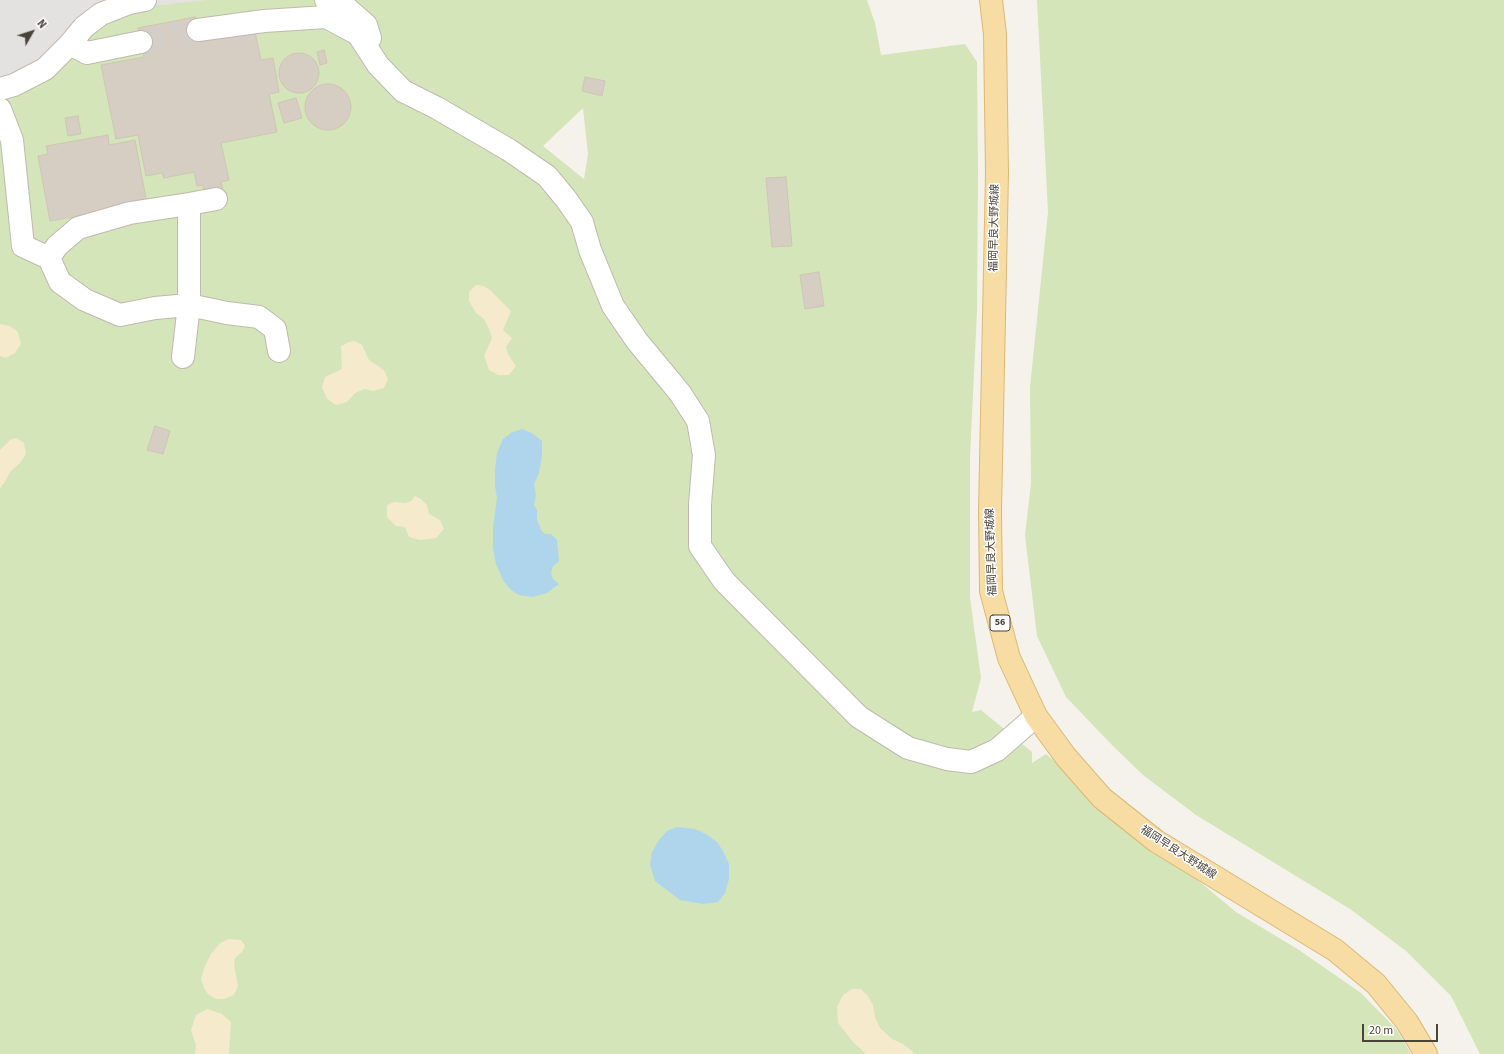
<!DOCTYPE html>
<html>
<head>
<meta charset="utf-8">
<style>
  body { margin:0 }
  #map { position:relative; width:1504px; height:1054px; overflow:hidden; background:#f5f2ec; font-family:"Source Sans 3",sans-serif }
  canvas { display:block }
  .north { position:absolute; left:12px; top:12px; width:40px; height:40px; -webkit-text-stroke:3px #fff; paint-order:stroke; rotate:51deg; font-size:11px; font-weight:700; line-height:16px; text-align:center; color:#49433a }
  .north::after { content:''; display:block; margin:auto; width:14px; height:18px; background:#49433a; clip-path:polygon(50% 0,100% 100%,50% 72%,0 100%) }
  .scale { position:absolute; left:1362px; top:1024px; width:76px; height:18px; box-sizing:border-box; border:2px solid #49433a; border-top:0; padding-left:5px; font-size:12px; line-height:14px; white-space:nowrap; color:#49433a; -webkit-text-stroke:3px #fff; paint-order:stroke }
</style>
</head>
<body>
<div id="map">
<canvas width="1504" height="1054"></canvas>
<div class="north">N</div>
<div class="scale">20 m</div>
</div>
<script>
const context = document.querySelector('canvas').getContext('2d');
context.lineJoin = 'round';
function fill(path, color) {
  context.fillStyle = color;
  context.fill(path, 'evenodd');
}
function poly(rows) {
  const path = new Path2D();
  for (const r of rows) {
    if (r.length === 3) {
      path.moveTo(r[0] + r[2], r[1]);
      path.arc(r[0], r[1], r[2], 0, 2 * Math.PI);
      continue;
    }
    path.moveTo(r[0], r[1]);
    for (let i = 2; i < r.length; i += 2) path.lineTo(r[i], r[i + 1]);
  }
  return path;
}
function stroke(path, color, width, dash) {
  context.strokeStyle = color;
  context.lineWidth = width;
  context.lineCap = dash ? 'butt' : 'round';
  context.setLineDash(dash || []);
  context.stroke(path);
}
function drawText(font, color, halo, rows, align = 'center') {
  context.font = font + ' "Source Sans 3","Noto Sans JP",sans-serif';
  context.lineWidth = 3;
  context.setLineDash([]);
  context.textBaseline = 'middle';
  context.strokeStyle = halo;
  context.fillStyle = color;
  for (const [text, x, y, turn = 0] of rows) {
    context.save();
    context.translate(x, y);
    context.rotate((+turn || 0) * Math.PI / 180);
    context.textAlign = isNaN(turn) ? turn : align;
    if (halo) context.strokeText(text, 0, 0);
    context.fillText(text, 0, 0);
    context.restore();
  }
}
const green = poly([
  [0,0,867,0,875,23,881,55,965,44,977,62,978,173,977,311,970,457,970,598,981,678,972,712,981,710,1032,752,1032,763,1046,754,1236,912,1299,950,1361,993,1397,1030,1411,1054,0,1054],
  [583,108,588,154,584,179,543,146],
  [1037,0,1504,0,1504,1054,1480,1054,1451,996,1406,951,1350,909,1196,815,1143,775,1112,745,1066,697,1037,636,1025,535,1031,484,1030,387,1048,212]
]);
const sand = poly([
  [476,285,484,286,491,291,511,311,503,330,512,338,506,347,508,354,516,366,509,375,498,375,489,370,484,356,492,338,489,329,484,319,476,313,469,301,469,292],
  [0,324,10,326,18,332,21,344,15,353,6,358,0,356],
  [355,341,362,345,369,360,384,370,388,379,384,388,373,391,365,389,355,393,347,402,336,405,327,399,322,387,325,377,342,369,341,346,349,342],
  [16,438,24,443,26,454,20,463,10,472,5,482,0,488,0,450,10,440],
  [415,496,421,499,427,505,429,514,440,520,444,529,436,538,420,540,409,537,405,527,396,526,387,517,387,505,394,502,405,503,411,501],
  [229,939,241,940,245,946,242,952,235,958,234,965,238,986,234,995,224,999,216,999,208,994,204,988,201,979,204,968,211,954,220,943],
  [852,989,861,989,868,996,873,1005,875,1017,880,1028,892,1039,903,1044,912,1051,914,1054,866,1054,853,1042,838,1023,837,1007,843,995],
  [207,1009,222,1014,231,1022,229,1054,195,1054,196,1045,191,1030,196,1015]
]);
const parking = poly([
  [0,0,207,0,133,8,94,27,58,69,11,100,0,91]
]);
const water = poly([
  [522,429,532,433,542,441,542,455,539,473,534,484,536,495,534,505,537,510,537,520,541,530,545,534,551,534,557,540,559,561,553,566,551,573,553,579,559,584,547,593,532,597,519,595,510,589,503,580,496,564,493,548,493,528,497,498,495,486,495,469,497,453,503,439,511,433],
  [677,827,695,829,706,834,717,842,723,851,729,864,729,879,725,893,718,902,703,904,680,900,655,881,650,865,652,852,659,840,667,831]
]);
const building = poly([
  [195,17,200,42,255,32,261,60,273,58,279,92,269,94,277,132,221,143,229,180,221,182,223,191,204,195,203,185,197,186,194,172,164,178,162,173,146,176,138,135,116,139,101,65,144,57,138,28,195,17],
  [324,50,327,63,320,65,317,52,324,50],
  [299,73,20],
  [585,77,605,81,602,96,582,91,585,77],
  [328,107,23],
  [296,98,302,118,284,123,278,103,296,98],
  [78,116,81,134,68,136,65,118,78,116],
  [108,135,109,145,135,140,147,204,50,221,38,156,48,154,46,146,108,135],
  [786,177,792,246,772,247,766,178,786,177],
  [819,272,824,306,805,309,800,275,819,272],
  [155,426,170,431,163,454,147,450,155,426]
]);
const minorTunnel = poly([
  [141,42,198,30]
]);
const minor = poly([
  [326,0,342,4,366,25,370,38],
  [198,30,264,21,326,17,358,34,378,65,403,91,437,108,509,150,547,176,566,199,582,222,590,250,613,306,637,341,680,393,698,421,704,455,700,504,700,546,724,581,859,717,908,748,947,759,971,762,997,750,1036,716],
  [70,44,87,53,141,42],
  [0,89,14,85,45,69,70,44,84,27,101,14,129,3,145,0],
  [0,109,12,140,23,246,49,258,60,282,85,300,120,315,155,308,189,305,227,313,259,317,275,329,279,351],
  [189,204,216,199],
  [49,258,57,246,78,228,130,213,189,204,189,305,183,357]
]);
const major = poly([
  [991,0,995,34,997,173,990,511,991,591,1009,658,1036,716,1066,757,1102,798,1156,841,1335,950,1376,984,1407,1022,1426,1054]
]);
const shields = [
  [1000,623,20]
];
const shieldNames = [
  ["56",1000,623]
];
const streetNames = [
  ["福岡早良大野城線",995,228,-89],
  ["福岡早良大野城線",992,552,-92],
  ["福岡早良大野城線",1178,853,33]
];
fill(green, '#d3e5b9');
fill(sand, '#f5ebcc');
fill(parking, '#e4e2e0');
fill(water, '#aed5ec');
fill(building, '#d6cec2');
stroke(building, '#d0c5b6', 1);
stroke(minorTunnel, '#d3cfc8', 22, [22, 11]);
stroke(minor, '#c0b9af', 24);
stroke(major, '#dcb974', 24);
stroke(minor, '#fff', 22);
stroke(major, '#f7dca4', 22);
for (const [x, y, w] of shields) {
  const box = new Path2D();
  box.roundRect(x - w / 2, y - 8, w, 16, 3);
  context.fillStyle = '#fff';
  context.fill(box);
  stroke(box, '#49433a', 1);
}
drawText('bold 10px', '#49433a', null, shieldNames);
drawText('11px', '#49433a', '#fff', streetNames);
</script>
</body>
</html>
